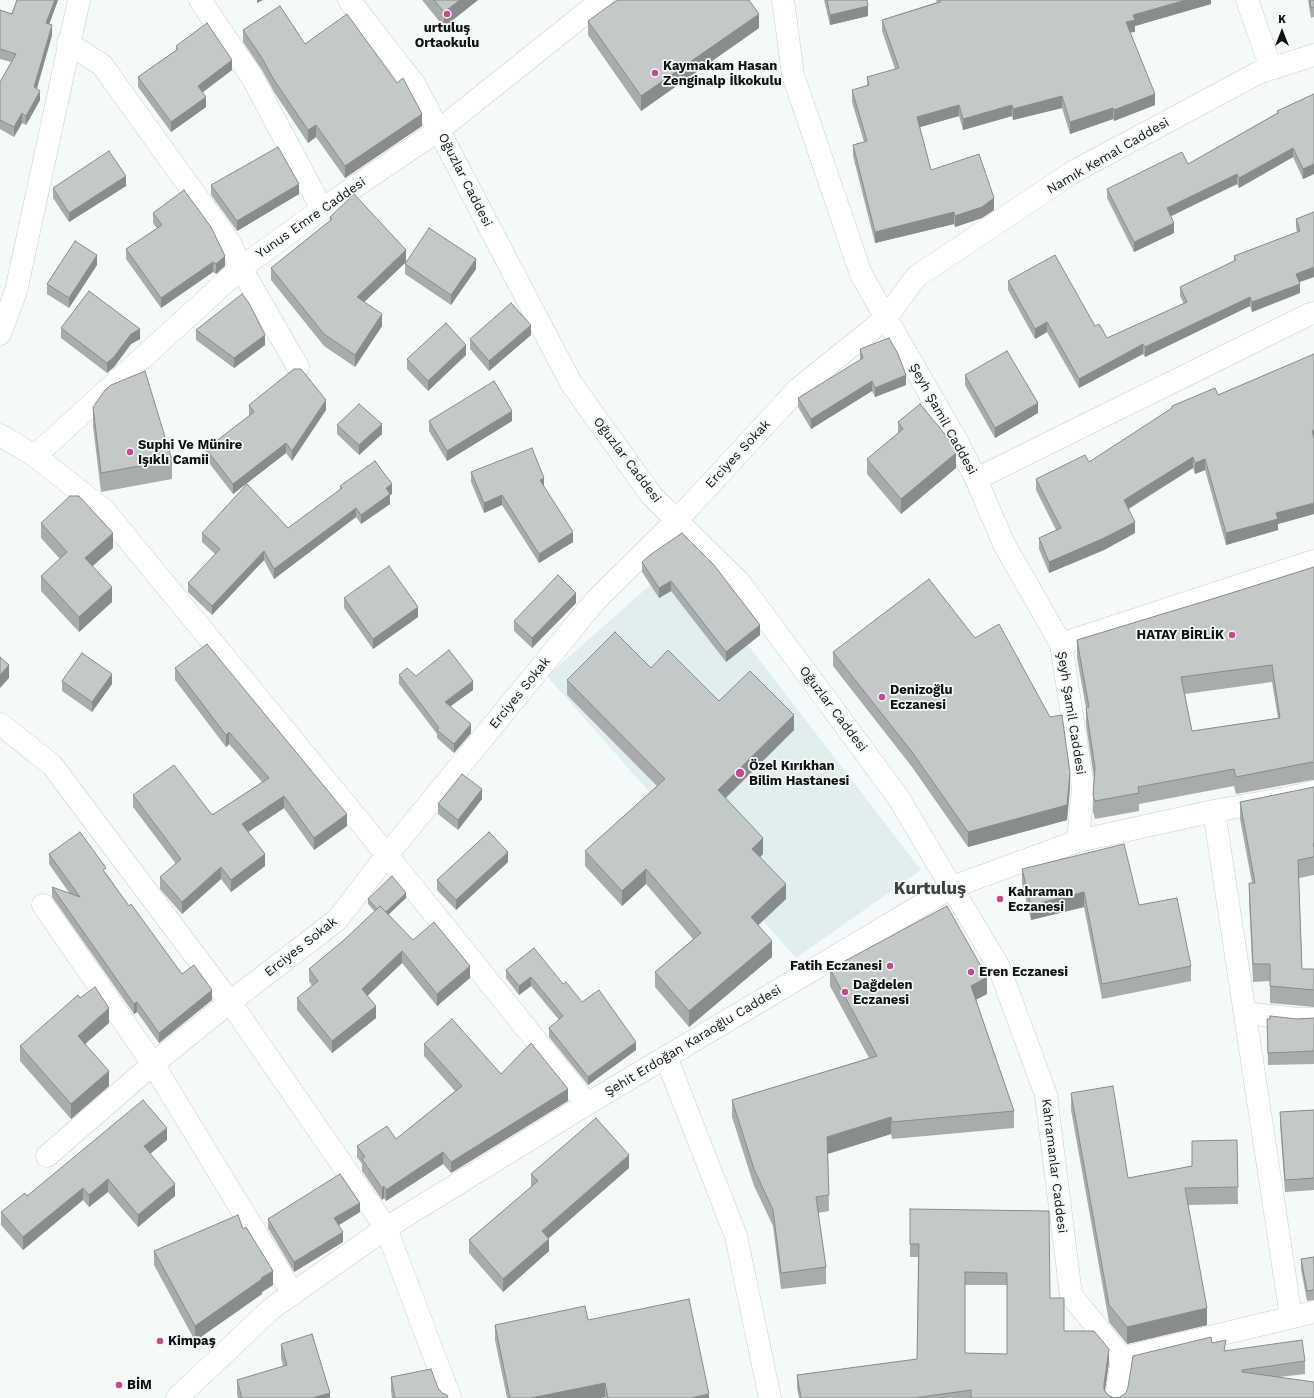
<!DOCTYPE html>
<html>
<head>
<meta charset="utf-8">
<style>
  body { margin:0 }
  #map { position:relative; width:1314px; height:1398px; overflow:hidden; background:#f4f9f9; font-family:"Work Sans",sans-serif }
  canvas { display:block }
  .north { position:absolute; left:1262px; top:12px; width:40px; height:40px; -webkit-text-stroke:3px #f4f9f9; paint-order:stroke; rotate:0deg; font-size:11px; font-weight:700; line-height:16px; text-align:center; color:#101212 }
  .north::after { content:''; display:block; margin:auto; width:14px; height:18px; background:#101212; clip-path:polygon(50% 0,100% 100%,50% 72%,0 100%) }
</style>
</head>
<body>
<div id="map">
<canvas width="1314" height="1398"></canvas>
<div class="north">K</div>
</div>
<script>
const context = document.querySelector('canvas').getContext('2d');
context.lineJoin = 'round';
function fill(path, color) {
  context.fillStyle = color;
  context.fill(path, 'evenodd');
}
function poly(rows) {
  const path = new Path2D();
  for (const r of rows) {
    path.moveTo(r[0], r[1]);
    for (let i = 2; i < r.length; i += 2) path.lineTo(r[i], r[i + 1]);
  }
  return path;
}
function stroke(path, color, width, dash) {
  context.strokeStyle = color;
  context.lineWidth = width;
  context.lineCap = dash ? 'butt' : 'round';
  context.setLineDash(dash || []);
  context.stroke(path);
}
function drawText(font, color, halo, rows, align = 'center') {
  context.font = font + ' "Work Sans",sans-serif';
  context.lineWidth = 3.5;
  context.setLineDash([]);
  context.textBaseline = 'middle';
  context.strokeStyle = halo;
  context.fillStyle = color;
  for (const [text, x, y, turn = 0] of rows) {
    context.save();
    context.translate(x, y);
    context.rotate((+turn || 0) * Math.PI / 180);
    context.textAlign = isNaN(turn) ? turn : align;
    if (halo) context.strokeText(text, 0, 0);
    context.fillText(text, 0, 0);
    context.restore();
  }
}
const built = poly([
  [681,558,921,870,796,958,547,676]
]);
const minor = poly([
  [200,0,252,77,322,209],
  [349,0,415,85,571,383,652,496,740,583,898,797,999,967,1046,1095,1071,1295,1122,1358,1116,1398],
  [783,0,793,75,861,274,886,318,958,443,976,479,1004,544,1061,644,1083,787,1078,841],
  [1247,0,1271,68],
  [68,43,102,65,230,243,241,268,298,367],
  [0,334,16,291,79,0],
  [0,435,35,456,104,510,387,855,587,1104],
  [35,456,241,268,322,209,439,130,602,0],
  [976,479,1308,315,1314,313],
  [1061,644,1314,561],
  [0,724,52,765,230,1002,386,1228,450,1398],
  [1214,811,1291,1317],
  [43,905,153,1064,293,1294],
  [1245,1013,1297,1019,1314,1019],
  [666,1057,736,1236,770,1398],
  [47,1156,153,1064,230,1002,337,920,387,855,595,601,677,520,798,389,886,318,916,277,1073,172,1258,73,1314,55],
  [1122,1358,1314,1312]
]);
const major = poly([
  [177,1398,271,1309,386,1228,587,1104,952,887,1078,841,1214,811,1287,798,1314,792]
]);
const wall = poly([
  [17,0,58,0,49,24,52,35,37,89,40,100,26,125,22,123,14,137,0,129,0,82,11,62,0,59,0,10,12,14],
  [422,0,478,0,444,27],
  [824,0,867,0,868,16,830,25],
  [936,0,1211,0,1211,4,1135,26,1135,32,1130,32,1155,105,1114,121,1113,119,1070,134,1062,108,1013,120,1012,116,963,130,959,116,920,127,931,170,994,210,982,218,955,227,954,224,875,243,853,156,853,145,864,142,852,102,852,90,867,86,867,77,895,69,882,31,882,20,937,2],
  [1308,0,1314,0,1314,17,1311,18],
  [588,21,759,28,641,111,588,35],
  [243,30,305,44,397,83,422,126,345,178,316,137,308,143,274,92,262,70,243,42],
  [176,46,232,70,202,92,206,107,171,132,138,87,138,77,176,50],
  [1314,94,1314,174,1303,179,1293,157,1239,188,1237,184,1171,216,1174,233,1134,252,1107,198,1107,189,1188,164,1277,113,1277,111],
  [211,185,299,194,237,231,211,195],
  [126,186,69,222,53,198,53,188],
  [1314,212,1314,277,1300,282,1300,293,1252,312,1250,306,1145,357,1143,354,1079,388,1047,332,1035,339,1008,290,1008,281,1095,326,1107,338,1184,304,1180,296,1180,287,1234,261,1234,256,1297,232,1296,228,1296,219],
  [153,213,225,266,216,274,213,272,161,308,126,259,126,249,157,228,153,223],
  [330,217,406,262,476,269,451,305,405,274,405,264,406,262,364,302,382,326,355,367,324,346,271,280,271,268,330,221],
  [97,265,69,308,47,294,47,284],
  [61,328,140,339,131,344,114,367,107,373,61,338],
  [196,330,265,345,234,368,196,340],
  [531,335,489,371,470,349,470,339],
  [860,349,906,385,875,397,872,391,811,429,798,407,798,398,860,360],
  [1314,354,1314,514,1278,524,1278,530,1226,545,1205,470,1195,474,1193,468,1129,509,1135,533,1104,550,1049,573,1039,549,1039,538,1056,530,1036,490,1036,479,1089,462,1172,409,1172,406,1218,395],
  [466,355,428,391,407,369,407,359],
  [965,375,1038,413,995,438,965,385],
  [249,405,326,410,292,461,286,453,233,494,206,459,206,449,249,416],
  [93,407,172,460,172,479,101,492,93,426],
  [429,421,512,421,447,461,429,431],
  [898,422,956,468,901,514,867,474,867,459,898,433],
  [337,425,382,434,359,455,337,434],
  [471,472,573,542,539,563,502,505,484,513,471,482],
  [340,486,392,494,390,495,390,504,361,524,356,517,274,579,264,560,212,615,188,592,188,583,215,554,202,542,202,533,288,528,340,490],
  [41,523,113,548,92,566,112,602,79,632,41,591,41,576,60,559,41,538],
  [642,562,760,635,726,662,671,591,659,598,642,572],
  [1314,567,1314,780,1312,780,1236,794,1234,786,1139,804,1139,811,1095,819,1093,812,1093,795,1094,779,1086,725,1086,708,1077,658,1077,640,1225,595],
  [1272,682,1278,718,1192,731,1185,694],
  [344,598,418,617,373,649,344,608],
  [576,603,532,648,514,631,514,621],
  [833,652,1070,787,1067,820,968,847,912,767,833,666],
  [175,668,347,826,314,850,284,808,248,832,265,866,231,892,221,879,182,914,160,889,160,877,176,864,133,807,133,795,212,815,262,782,229,744,226,747,175,680],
  [651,668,719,701,794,730,726,798,763,854,760,857,786,899,758,925,772,957,689,1027,655,987,655,972,693,939,646,884,622,906,585,866,585,851,657,786,567,695,567,680],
  [399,675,416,676,473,690,451,706,471,733,454,753,437,738,437,734,399,684],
  [62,681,112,684,92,712,62,691],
  [1314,787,1314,875,1299,878,1302,969,1314,969,1314,1007,1270,1003,1270,981,1253,982,1249,900,1249,883,1252,883,1240,819,1240,802],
  [482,799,458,830,438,814,438,804],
  [49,854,106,873,129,906,182,974,212,1000,159,1043,137,1012,134,1014,52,897,52,887,70,894,49,864],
  [508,862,456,910,437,890,437,880],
  [1022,869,1139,905,1191,966,1191,981,1102,999,1084,907,1031,920,1022,884],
  [406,898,388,914,413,940,470,978,437,1006,402,963,367,996,376,1018,332,1053,297,1010,297,998,312,986,309,981,309,969,344,940,375,912,368,904,368,899],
  [830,969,987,994,976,1000,1014,1111,1014,1128,892,1139,891,1134,828,1154,829,1211,818,1213,826,1267,826,1284,781,1289,773,1226,754,1186,732,1117,732,1100,869,1058,830,986],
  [506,970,563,984,582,1002,636,1050,588,1085,549,1037,549,1028,559,1020,531,986,519,995,506,978],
  [80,998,109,1023,85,1044,109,1086,71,1119,20,1061,20,1046],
  [1314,1018,1314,1064,1268,1065,1267,1019,1297,1019],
  [424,1044,501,1074,568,1101,451,1173,443,1164,386,1201,384,1198,382,1200,362,1171,362,1164,357,1157,357,1146,396,1139,455,1091,424,1056],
  [1071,1093,1128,1178,1192,1166,1237,1140,1238,1204,1188,1205,1207,1325,1127,1344,1109,1322,1071,1110],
  [1314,1110,1314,1190,1285,1192,1280,1124,1280,1112],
  [167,1140,150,1154,175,1196,138,1227,108,1192,89,1207,83,1200,23,1250,1,1225,1,1212,27,1196],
  [629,1168,549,1238,549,1251,503,1292,469,1253,469,1240,531,1187,531,1174],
  [910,1209,1050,1298,1064,1331,1109,1362,1105,1390,1108,1395,1114,1398,1120,1397,1212,1343,1226,1351,1305,1361,1305,1374,1279,1377,1314,1398,799,1398,797,1388,797,1375,917,1359,918,1257,910,1257],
  [965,1285,1007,1285,1007,1354,965,1353],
  [360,1212,339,1225,343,1242,294,1272,268,1228,268,1219],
  [154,1251,273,1285,262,1292,262,1294,195,1341,154,1265],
  [1314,1257,1314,1300,1307,1301,1301,1269,1301,1259],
  [588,1320,709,1398,605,1398,605,1397,601,1398,507,1398,495,1340,495,1325],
  [281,1344,330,1398,238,1398,237,1394,237,1380,283,1366,281,1358],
  [391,1377,438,1388,442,1393,448,1398,392,1398,391,1391]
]);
const shadedWall = poly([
  [55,0,58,0,46,33,46,23],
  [257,0,263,0,257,3],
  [460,0,478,0,444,27,444,12],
  [1186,0,1211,0,1211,4,1135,26,1135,32,1126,33,1126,22,1133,15],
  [868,6,868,16,830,25,830,15],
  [759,14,759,28,641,111,641,96],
  [52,25,52,35,34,97,34,87],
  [232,60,232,70,198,96,198,86],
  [40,91,40,100,26,125,26,116],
  [1155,94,1155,105,1114,121,1114,110],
  [1062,96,1062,108,1013,120,1013,109],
  [206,97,206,107,171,132,171,122],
  [959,105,959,116,917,128,917,117],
  [1012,105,1012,116,963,130,963,119],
  [1113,108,1113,119,1070,134,1070,122],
  [22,113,22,123,14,137,14,127],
  [422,114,422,126,345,178,345,166],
  [316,125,316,137,308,143,308,130],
  [1293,148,1293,157,1239,188,1239,178],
  [1314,164,1314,174,1303,179,1303,169],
  [1237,174,1237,184,1167,218,1167,208],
  [126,176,126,186,69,222,69,213],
  [299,184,299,194,237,231,237,221],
  [994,198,994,210,982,218,955,227,955,216],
  [954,212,954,224,875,243,875,232],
  [1174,223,1174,233,1134,252,1134,242],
  [406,250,406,262,357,309,357,297],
  [97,255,97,265,69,308,69,298],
  [225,256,225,266,216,274,216,264],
  [476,259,476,269,451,305,451,295],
  [213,262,213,272,161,308,161,298],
  [1314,267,1314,277,1296,283,1296,274],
  [1300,284,1300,293,1252,312,1252,302],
  [1250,297,1250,306,1145,357,1145,347],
  [382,314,382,326,355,367,355,355],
  [1047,322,1047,332,1035,339,1035,329],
  [531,325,531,335,489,371,489,361],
  [140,329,140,339,131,344,114,367,107,373,107,363,131,334],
  [265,335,265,345,234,368,234,358],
  [1143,344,1143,354,1079,388,1079,379],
  [466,345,466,355,428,391,428,381],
  [906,375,906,385,875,397,875,388],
  [872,381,872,391,811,429,811,419],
  [326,400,326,410,292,461,292,451],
  [1038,403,1038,413,995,438,995,428],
  [512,411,512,421,447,461,447,451],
  [382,424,382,434,359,455,359,445],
  [1314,430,1314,442,1312,431],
  [286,443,286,453,233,494,233,484],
  [956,453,956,468,901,514,901,499],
  [1193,457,1193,468,1124,511,1124,500],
  [1205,459,1205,470,1195,474,1195,463],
  [544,478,544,488,540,480],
  [392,484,392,494,390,495,390,504,361,524,361,515,386,488],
  [502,495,502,505,484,513,484,503],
  [1314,503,1314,514,1278,524,1278,530,1226,545,1226,533,1276,513],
  [356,508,356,517,274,579,274,569],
  [1135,522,1135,533,1104,550,1049,573,1049,562],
  [573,532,573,542,539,563,539,554],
  [113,533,113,548,85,573,85,558],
  [264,551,264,560,212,615,212,606],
  [671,581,671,591,659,598,659,588],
  [112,587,112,602,79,632,79,617],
  [576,593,576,603,532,648,532,638],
  [418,607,418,617,373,649,373,639],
  [760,625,760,635,726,662,726,652],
  [9,665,9,678,0,688,0,675],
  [112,674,112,684,92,712,92,702],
  [473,681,473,690,445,710,445,702],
  [794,715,794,730,718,805,718,790],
  [471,724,471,733,454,753,454,744],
  [229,732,229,744,226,747,226,735],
  [1070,773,1070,787,1067,820,968,847,968,832],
  [482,789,482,799,458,830,458,820],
  [284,796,284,808,242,836,242,824],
  [347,814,347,826,314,850,314,838],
  [763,838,763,854,752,865,752,849],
  [508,852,508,862,456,910,456,900],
  [265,854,265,866,231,892,231,880],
  [221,867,221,879,182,914,182,902],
  [646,869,646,884,622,906,622,891],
  [786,884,786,899,751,932,751,917],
  [1084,892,1084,907,1031,920,1031,905],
  [406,893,406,898,383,920,383,915],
  [772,941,772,957,689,1027,689,1011],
  [402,951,402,963,362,1001,362,989],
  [470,966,470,978,437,1006,437,994],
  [531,977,531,986,519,995,519,986],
  [987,977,987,994,971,1002,971,986],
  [212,990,212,1000,159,1043,159,1033],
  [137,1002,137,1012,134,1014,134,1004],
  [376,1006,376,1018,332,1053,332,1041],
  [109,1008,109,1023,78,1050,78,1036],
  [636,1042,636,1050,588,1085,588,1077],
  [109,1071,109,1086,71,1119,71,1104],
  [568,1089,568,1101,451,1173,451,1162],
  [891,1117,891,1134,827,1154,827,1137],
  [167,1128,167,1140,144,1159,144,1146],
  [443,1152,443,1164,386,1201,386,1190],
  [629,1155,629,1168,542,1244,542,1231],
  [108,1179,108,1192,89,1207,89,1195],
  [175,1184,175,1196,138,1227,138,1215],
  [384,1186,384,1198,382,1200,382,1188],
  [83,1188,83,1200,23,1250,23,1237],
  [360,1203,360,1212,334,1228,334,1218],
  [343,1232,343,1242,294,1272,294,1262],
  [549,1239,549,1251,503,1292,503,1279],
  [273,1271,273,1285,262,1292,262,1294,195,1341,195,1326,261,1278],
  [1207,1308,1207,1325,1127,1344,1127,1327],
  [1109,1349,1109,1362,1104,1397,1104,1384],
  [605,1383,605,1397,601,1398,531,1398],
  [330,1393,330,1398,312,1398],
  [709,1394,709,1398,691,1398]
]);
const building = poly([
  [17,0,55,0,46,23,52,25,34,87,40,91,26,116,22,113,14,127,0,120,0,82,16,54,0,49,0,10,12,14,17,0],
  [434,0,460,0,444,12,434,0],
  [617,0,749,0,759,14,641,96,588,21,617,0],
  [827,0,867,0,868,6,830,15,827,0],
  [940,0,1186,0,1133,15,1135,20,1126,22,1155,94,1114,110,1113,108,1070,122,1062,96,1013,109,1012,105,963,119,959,105,917,117,931,170,979,154,994,198,982,207,955,216,954,212,875,232,853,145,867,141,852,90,869,85,867,77,899,68,882,20,940,2,940,0],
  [1310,0,1314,0,1314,7,1311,8,1310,0],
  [280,6,305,44,347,14,397,83,403,78,404,80,422,114,345,166,316,125,308,130,274,80,262,58,243,30,280,6],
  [207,23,232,60,198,86,206,97,171,122,138,77,178,49,176,46,207,23],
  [1314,94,1314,164,1303,169,1293,148,1239,178,1237,174,1167,208,1174,223,1134,242,1107,189,1182,152,1188,164,1278,113,1277,111,1314,94],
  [278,147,299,184,237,221,211,185,278,147],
  [109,151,126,176,69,213,53,188,109,151],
  [184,190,211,227,225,256,216,264,213,262,161,298,126,249,162,225,153,213,184,190],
  [354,194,406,250,357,297,382,314,355,355,324,334,271,268,332,219,330,217,354,194],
  [1314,212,1314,267,1296,274,1300,284,1252,302,1250,297,1145,347,1143,344,1079,379,1047,322,1035,329,1008,281,1055,255,1095,326,1099,324,1107,338,1187,302,1180,287,1236,260,1234,256,1300,231,1296,219,1314,212],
  [429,228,476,259,451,295,405,264,429,228],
  [75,241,97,255,69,298,47,284,75,241],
  [89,291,140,329,131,334,114,357,107,363,61,328,89,291],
  [242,294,249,303,265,335,234,358,196,330,242,294],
  [511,303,531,325,489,361,470,339,511,303],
  [446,323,466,345,428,381,407,359,446,323],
  [889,338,898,354,906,375,875,388,872,381,811,419,798,398,863,358,860,349,889,338],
  [1007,351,1038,403,995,428,965,375,1007,351],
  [1314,354,1314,430,1312,431,1314,439,1314,503,1276,513,1278,519,1226,533,1205,459,1195,463,1193,457,1124,500,1135,522,1104,538,1049,562,1039,538,1061,528,1036,479,1085,455,1089,462,1172,408,1172,406,1215,388,1218,395,1314,354],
  [294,369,301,369,326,400,292,451,286,443,233,484,206,449,254,412,249,405,294,369],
  [145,371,172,460,101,473,93,407,105,390,111,385,145,371],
  [494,381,512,411,447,451,429,421,494,381],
  [359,404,382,424,359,445,337,425,359,404],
  [920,404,949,439,956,453,901,499,867,459,903,429,898,422,920,404],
  [532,448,544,478,540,480,573,532,539,554,502,495,484,503,471,472,532,448],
  [375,461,392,484,386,488,390,494,361,515,356,508,274,569,264,551,212,606,188,583,220,549,202,533,247,484,288,528,342,488,340,486,375,461],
  [70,496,79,496,113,533,85,558,112,587,79,617,41,576,67,552,41,523,70,496],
  [682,533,714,565,760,625,726,652,671,581,659,588,642,562,650,555,682,533],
  [389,566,418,607,373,639,344,598,389,566],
  [1314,567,1314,763,1312,762,1236,777,1234,769,1138,787,1139,793,1095,801,1093,795,1095,768,1086,708,1089,707,1077,640,1225,595,1314,567],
  [1272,665,1280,718,1192,731,1181,677,1272,665],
  [558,575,576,593,532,638,514,621,558,575],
  [929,579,975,638,999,624,1050,717,1062,715,1070,773,1067,805,968,832,912,752,833,652,929,579],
  [615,632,651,668,668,650,719,701,750,671,794,715,718,790,763,838,752,849,786,884,751,917,772,941,689,1011,655,972,701,933,646,869,622,891,585,851,665,779,567,680,615,632],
  [207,644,347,814,314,838,284,796,242,824,265,854,231,880,221,867,182,902,160,877,181,859,133,795,174,765,212,815,269,778,229,732,226,735,175,668,207,644],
  [449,650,473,681,445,702,471,724,454,744,437,730,439,728,399,675,407,668,416,676,449,650],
  [82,653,112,674,92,702,62,681,82,653],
  [0,657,9,665,0,675,0,657],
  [462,774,482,789,458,820,438,804,462,774],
  [1314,787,1314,843,1313,844,1314,848,1314,857,1298,860,1302,969,1314,969,1314,990,1270,986,1270,964,1253,964,1249,883,1255,883,1240,802,1314,787],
  [80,832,106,868,103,870,129,906,131,904,182,974,194,965,212,990,159,1033,137,1002,134,1004,52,887,80,897,49,854,80,832],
  [489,832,508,852,456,900,437,880,489,832],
  [1124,844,1139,905,1177,898,1191,966,1102,984,1084,892,1031,905,1022,869,1124,844],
  [392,876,406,893,386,912,380,906,377,909,368,899,392,876],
  [380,906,413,940,434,922,470,966,437,994,402,951,362,989,376,1006,332,1041,297,998,318,981,309,969,344,940,380,906],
  [947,906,987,977,971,986,1014,1111,892,1122,891,1117,827,1137,829,1195,816,1197,826,1267,781,1273,773,1210,754,1169,732,1100,877,1056,830,969,947,906],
  [534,948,563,984,566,982,582,1002,599,990,636,1042,588,1077,549,1028,563,1016,531,977,519,986,506,970,534,948],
  [95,987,109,1008,78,1036,109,1071,71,1104,20,1046,78,995,80,998,95,987],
  [1270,1016,1297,1019,1314,1018,1314,1051,1268,1053,1267,1019,1270,1019,1270,1016],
  [452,1019,501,1074,531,1043,568,1089,451,1162,443,1152,386,1190,384,1186,382,1188,362,1159,365,1157,357,1146,387,1126,396,1139,462,1086,424,1044,452,1019],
  [1113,1086,1128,1178,1192,1166,1192,1141,1237,1140,1238,1187,1185,1188,1207,1308,1127,1327,1109,1305,1071,1093,1113,1086],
  [143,1100,167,1128,144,1146,175,1184,138,1215,108,1179,89,1195,83,1188,23,1237,1,1212,25,1193,27,1196,143,1100],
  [1314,1110,1314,1178,1285,1180,1280,1112,1314,1110],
  [596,1118,629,1155,542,1231,549,1239,503,1279,469,1240,538,1181,531,1174,596,1118],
  [340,1174,360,1203,334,1218,343,1232,294,1262,268,1219,340,1174],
  [910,1209,1049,1211,1050,1298,1064,1298,1064,1331,1094,1331,1109,1349,1104,1384,1104,1390,1108,1395,1114,1398,1120,1397,1126,1393,1128,1387,1133,1356,1211,1337,1212,1343,1226,1340,1224,1351,1302,1340,1305,1361,1242,1370,1242,1372,1314,1382,1314,1398,971,1398,971,1390,914,1398,801,1398,797,1375,917,1359,919,1244,910,1244,910,1209],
  [965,1272,1007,1273,1007,1354,965,1353,965,1272],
  [238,1215,243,1229,246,1227,273,1271,261,1278,262,1279,195,1326,154,1251,238,1215],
  [1314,1257,1314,1290,1307,1291,1301,1259,1314,1257],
  [689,1299,709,1394,691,1398,608,1398,605,1383,531,1398,510,1398,495,1325,585,1306,588,1320,689,1299],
  [312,1334,330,1393,312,1398,242,1398,237,1380,287,1365,281,1344,312,1334],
  [431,1369,438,1388,442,1393,447,1395,448,1398,395,1398,391,1377,431,1369]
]);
const markers = [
  [447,14,4,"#c9478f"],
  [655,73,4,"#c9478f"],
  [130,452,4,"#c9478f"],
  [1232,635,4,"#c9478f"],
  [882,697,4,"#c9478f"],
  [740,773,5,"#c9478f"],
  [1000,899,4,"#c9478f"],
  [890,966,4,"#c9478f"],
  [971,972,4,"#c9478f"],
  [845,992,4,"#c9478f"],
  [160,1341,4,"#c9478f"],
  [119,1385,4,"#c9478f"]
];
const poiNames = [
  ["urtuluş",447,28,"center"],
  ["Ortaokulu",447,43,"center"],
  ["Kaymakam Hasan",663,66],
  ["Zenginalp İlkokulu",663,81],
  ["Suphi Ve Münire",138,445],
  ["Işıklı Camii",138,460],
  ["HATAY BİRLİK",1224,635,"right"],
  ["Denizoğlu",890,690],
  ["Eczanesi",890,705],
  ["Özel Kırıkhan",749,766],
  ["Bilim Hastanesi",749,781],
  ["Kahraman",1008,892],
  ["Eczanesi",1008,907],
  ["Fatih Eczanesi",882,966,"right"],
  ["Eren Eczanesi",979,972],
  ["Dağdelen",853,985],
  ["Eczanesi",853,1000],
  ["Kimpaş",168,1341],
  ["BİM",127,1385]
];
const streetNames = [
  ["Namık Kemal Caddesi",1108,156,-30],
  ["Oğuzlar Caddesi",465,180,63],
  ["Yunus Emre Caddesi",311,218,-35],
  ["Şeyh Şamil Caddesi",943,419,61],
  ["Erciyes Sokak",738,454,-47],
  ["Oğuzlar Caddesi",627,460,53],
  ["Erciyes Sokak",520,693,-51],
  ["Oğuzlar Caddesi",833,709,53],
  ["Şeyh Şamil Caddesi",1071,713,81],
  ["Erciyes Sokak",301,947,-38],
  ["Şehit Erdoğan Karaoğlu Caddesi",693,1041,-31],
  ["Kahramanlar Caddesi",1054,1166,83]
];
const districtNames = [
  ["Kurtuluş",930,889]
];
fill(built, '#e0eeef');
stroke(minor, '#c9cece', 23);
stroke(major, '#c9cece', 23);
stroke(minor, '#fff', 22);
stroke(major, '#fff', 22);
fill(wall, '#a8acac');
fill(shadedWall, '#888c8c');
fill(building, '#c3c8c8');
stroke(building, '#888c8c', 1);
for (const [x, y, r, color] of markers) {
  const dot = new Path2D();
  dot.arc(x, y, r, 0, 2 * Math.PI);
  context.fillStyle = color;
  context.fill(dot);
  stroke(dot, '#f4f9f9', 1.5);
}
drawText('bold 13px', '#101212', '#f4f9f9', poiNames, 'left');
drawText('13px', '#101212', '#f4f9f9', streetNames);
drawText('bold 17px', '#3d4141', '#f4f9f9', districtNames);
</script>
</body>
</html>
